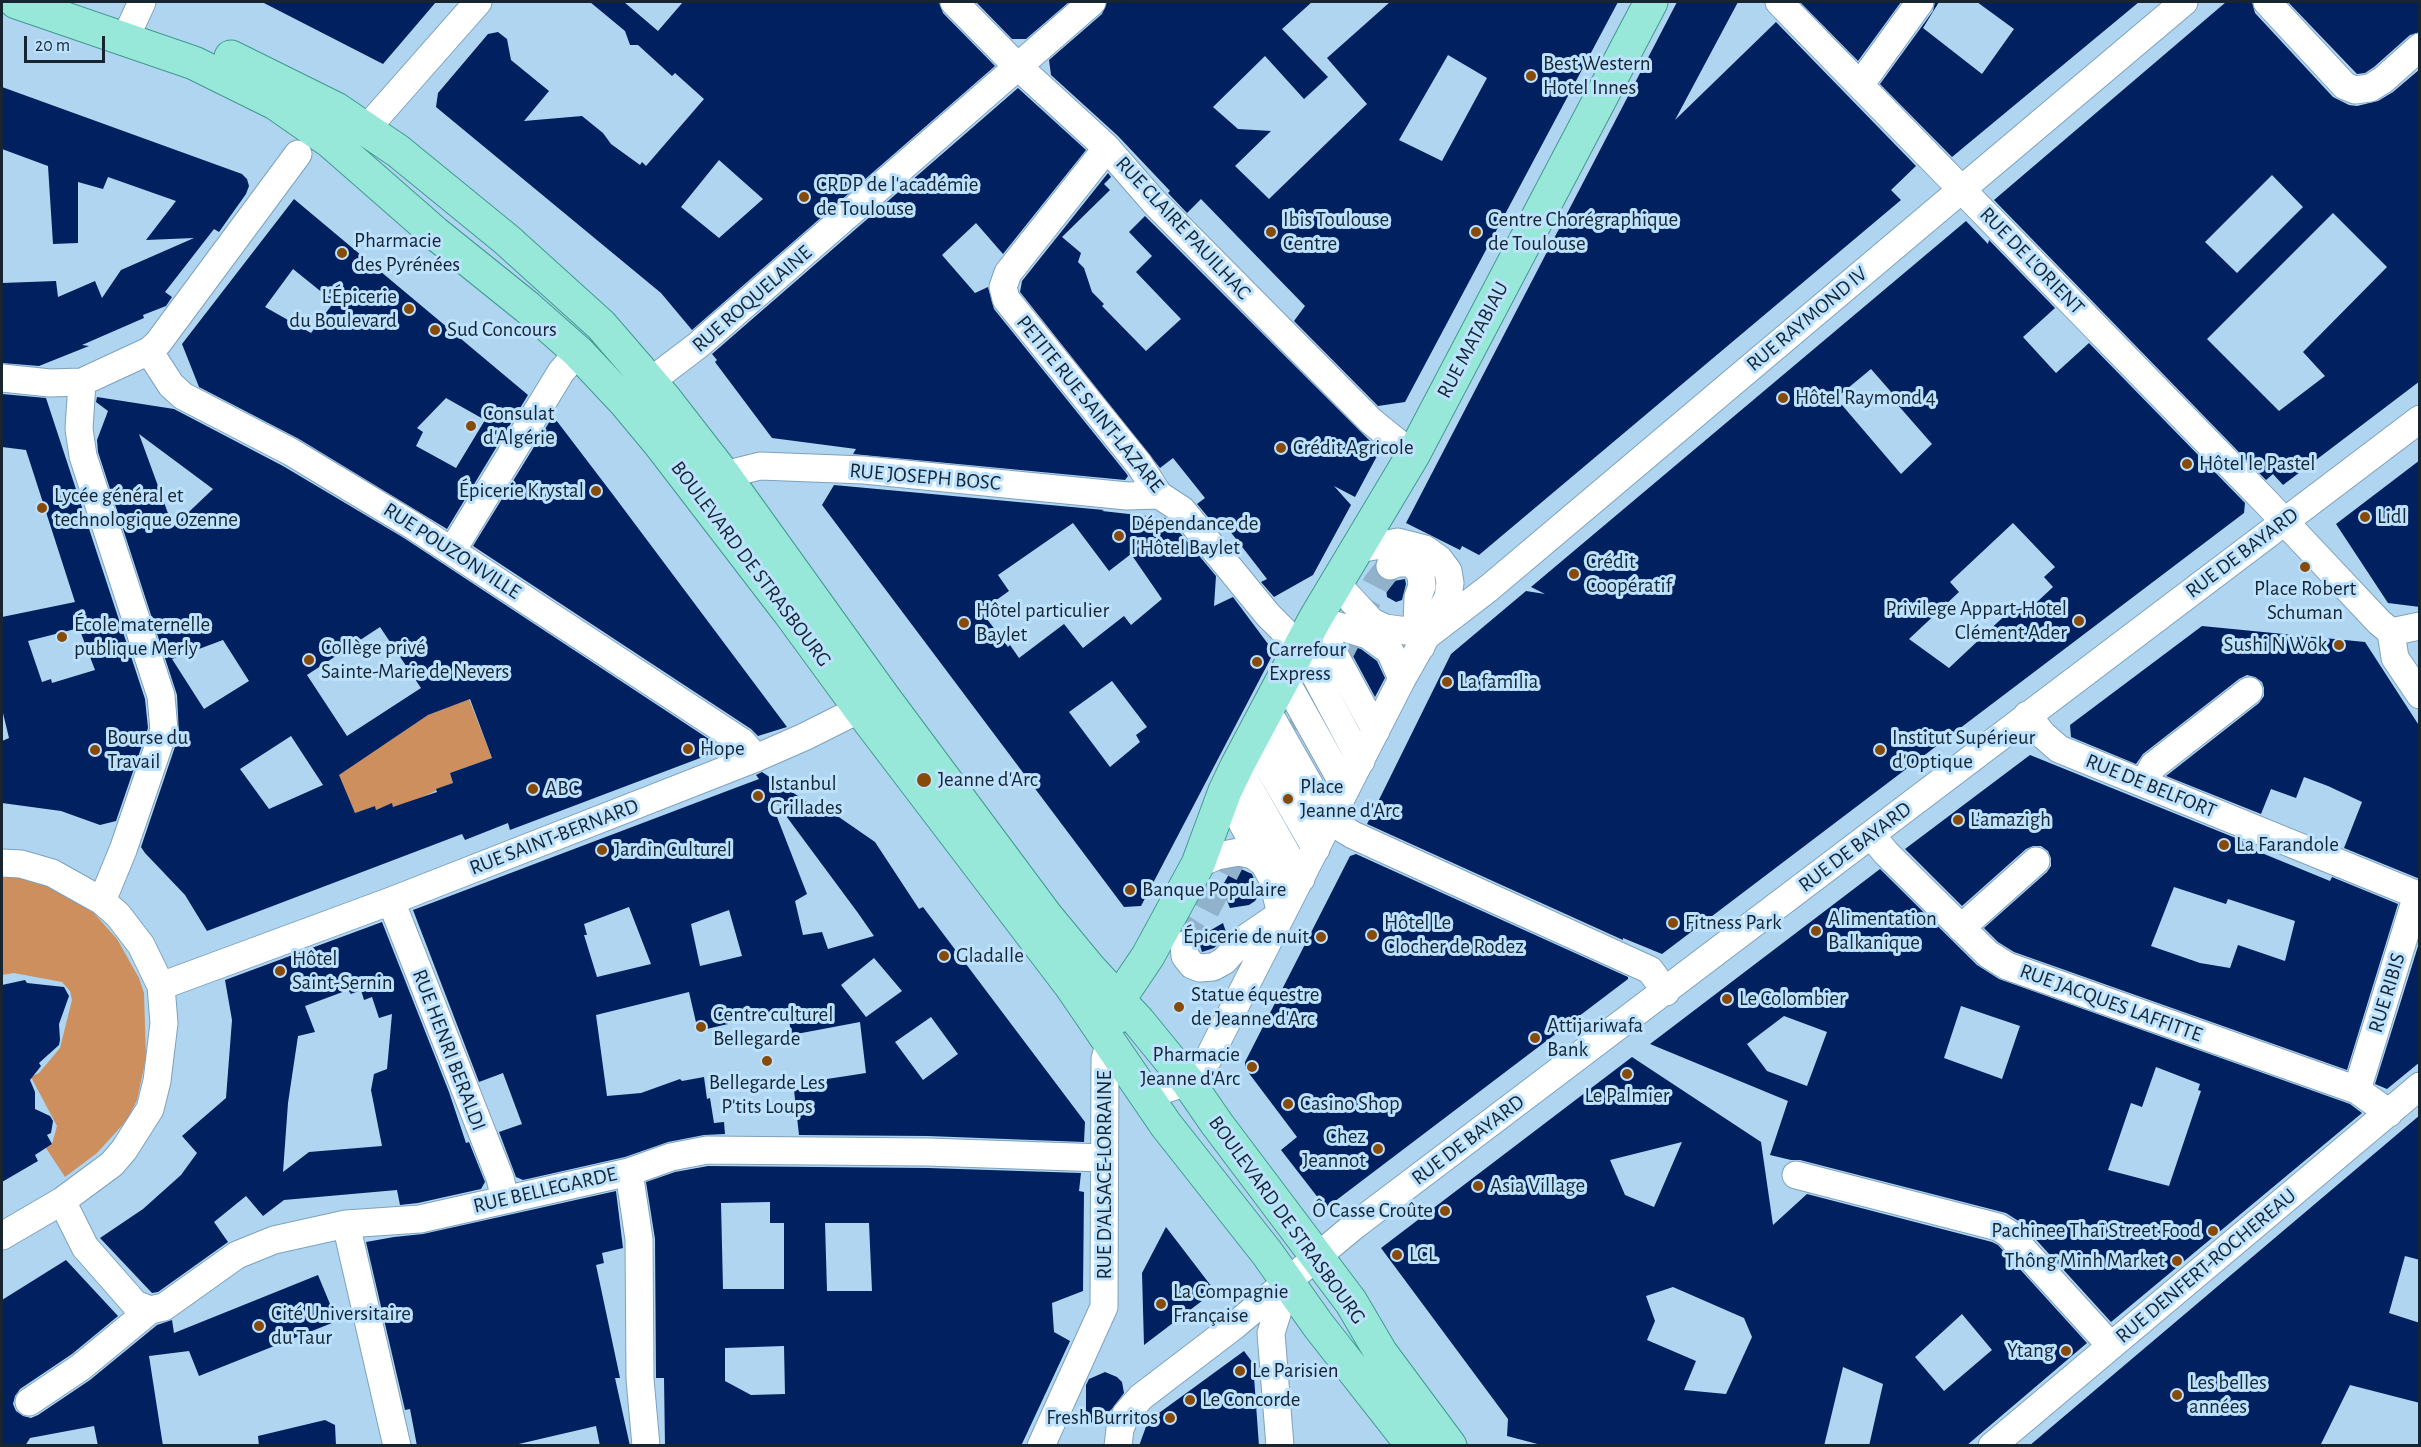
<!DOCTYPE html>
<html>
<head>
<meta charset="utf-8">
<style>
  body { margin:0 }
  #map { position:relative; width:2421px; height:1447px; overflow:hidden; background:#afd5f1; font-family:"Alegreya Sans",sans-serif }
  canvas { display:block }
  .frame { position:absolute; inset:0; border:3px solid #172530; pointer-events:none }
  .scale { position:absolute; left:24px; top:36px; width:81px; height:27px; box-sizing:border-box; border:3px solid #172530; border-top:0; padding-left:8px; font-size:18px; line-height:21px; white-space:nowrap; color:#172530; -webkit-text-stroke:4px #bce2ff; paint-order:stroke }
</style>
</head>
<body>
<div id="map">
<canvas width="2421" height="1447"></canvas>
<div class="frame"></div>
<div class="scale">20 m</div>
</div>
<script>
const context = document.querySelector('canvas').getContext('2d');
context.lineJoin = 'round';
function fill(path, color) {
  context.fillStyle = color;
  context.fill(path, 'evenodd');
}
function poly(rows) {
  const path = new Path2D();
  for (const r of rows) {
    path.moveTo(r[0], r[1]);
    for (let i = 2; i < r.length; i += 2) path.lineTo(r[i], r[i + 1]);
  }
  return path;
}
function stroke(path, color, width, dash) {
  context.strokeStyle = color;
  context.lineWidth = width;
  context.lineCap = dash ? 'butt' : 'round';
  context.setLineDash(dash || []);
  context.stroke(path);
}
function drawText(font, color, halo, rows, align = 'center') {
  context.font = font + ' "Alegreya Sans",sans-serif';
  context.lineWidth = 6;
  context.setLineDash([]);
  context.textBaseline = 'middle';
  context.strokeStyle = halo;
  context.fillStyle = color;
  for (const [text, x, y, turn = 0] of rows) {
    context.save();
    context.translate(x, y);
    context.rotate((+turn || 0) * Math.PI / 180);
    context.textAlign = isNaN(turn) ? turn : align;
    if (halo) context.strokeText(text, 0, 0);
    context.fillText(text, 0, 0);
    context.restore();
  }
}
const green = poly([
  [469,699,492,758,450,773,453,783,394,810,392,804,376,810,375,806,355,813,350,802,323,785,428,715],
  [2,874,25,877,53,888,78,901,92,911,117,939,139,978,144,993,146,1058,137,1100,127,1120,97,1153,65,1177,46,1148,52,1144,57,1126,31,1077,39,1073,60,1048,72,1000,70,991,62,982,14,973,2,975]
]);
const building = poly([
  [262,2,436,2,383,64],
  [590,2,624,2,658,31,683,2,939,2,943,13,995,66,692,330,661,293,436,107,438,93,488,34,498,32,507,39,511,60,549,91,524,121,582,116,603,133,611,144,640,165,642,162,646,166,704,99,675,73,672,76,638,45,630,45,625,31],
  [719,160,763,199,719,238,681,207],
  [976,2,1069,2,1026,39,1012,39],
  [1107,2,1312,2,1282,29,1328,77,1304,99,1265,56,1213,107,1238,129,1271,131,1235,166,1269,199,1367,104,1327,58,1390,2,1618,2,1405,402,1378,406,1294,321,1305,306,1201,199,1187,213,1168,193,1170,191,1118,136,1051,75,1049,60,1102,14],
  [1448,55,1487,78,1442,161,1399,140],
  [1677,2,1738,2,1675,120,1776,22,1916,166,1891,190,1901,200,1479,555,1462,546,1460,550,1406,523],
  [1800,2,1901,2,1858,61],
  [1935,2,1939,2,1923,28,1982,74,2014,29,1977,2,2139,2,1952,157,1880,84,1933,11],
  [2226,2,2252,2,2255,13,2333,97,2349,105,2357,106,2378,101,2393,92,2420,69,2420,381,2283,485,2273,474,2266,480,1994,200],
  [2272,175,2303,207,2237,273,2205,242],
  [2333,213,2387,267,2303,352,2325,376,2279,411,2207,339],
  [2288,2,2420,2,2420,32,2410,35,2374,67,2365,73,2357,74],
  [2,87,242,174,247,179,249,186,246,194,219,232,214,229,165,292,172,297,166,306,143,315,144,318,82,345,89,346,39,366,2,363,2,283,56,281,58,297,95,281,102,298,121,270,194,238,146,240,176,201,108,177,103,189,78,182,78,243,53,244,48,166,2,149],
  [1018,88,1086,150,1003,254,976,223,942,255,975,293,988,287,994,309,1126,473,1128,476,1125,480,853,454,856,449,772,438,715,362,717,360,712,354],
  [1108,173,1111,177,1104,184,1110,190,1062,237,1081,253,1078,262,1084,268,1092,292,1104,304,1102,306,1146,351,1181,319,1136,272,1152,256,1129,232,1145,216,1375,446,1377,456,1355,497,1334,486,1351,505,1313,575,1274,597,1261,582,1267,579,1219,517,1219,530,1197,504,1205,498,1173,458,1160,468,1020,292,1022,281],
  [294,199,528,395,447,529,299,439,199,387,182,344],
  [293,269,334,302,311,333,265,307],
  [446,398,485,420,456,468,416,446,423,432,417,428],
  [1966,221,1988,244,1989,240,2055,308,2023,337,2056,373,2089,343,2245,503,2244,513,1662,954,1623,938,1623,940,1367,824,1451,654,1526,591,1545,594,1531,587],
  [1871,369,1899,401,1897,404,1932,444,1901,474,1836,398],
  [2013,523,2055,567,2044,577,2053,587,2023,615,2015,606,1949,668,1909,639,1959,592,1950,582],
  [2,394,46,398,145,699,148,728,116,821,100,825,61,811,2,803,2,741,9,738,2,709,2,617,75,602,26,450,2,447],
  [79,628,95,670,52,683,51,679,42,682,28,641],
  [97,397,174,409,283,466,404,538,724,749,510,830,508,823,465,840,462,834,207,931,185,895,145,853,141,847,179,735,177,695,98,452,97,440,108,411,96,402],
  [139,434,213,489,173,527],
  [380,627,421,688,347,736,307,675],
  [223,640,249,681,204,709,172,659],
  [470,699,492,758,450,773,453,783,436,789,437,792,393,807,392,803,376,810,375,806,355,813,339,775,428,715],
  [291,736,323,785,269,809,240,769],
  [553,416,614,496,787,727,758,736,751,729,473,546],
  [2420,460,2420,607,2388,603,2336,524],
  [834,485,1104,510,1102,511,1165,518,1171,522,1216,576,1214,606,1233,597,1274,652,1141,906,1124,907,822,505],
  [1073,523,1109,571,1131,554,1162,599,1131,625,1124,616,1083,648,1064,624,1019,658,1010,645,1008,647,981,611,1009,591,998,575],
  [1112,681,1147,727,1136,735,1140,742,1110,767,1069,712],
  [1405,579,1406,584,1402,600,1396,602,1387,597,1386,587,1388,582],
  [2202,626,2365,642,2420,727,2420,879,2344,848,2362,802,2328,786,2304,777,2296,798,2271,789,2261,814,2166,776,2259,703,2264,696,2264,688,2262,682,2255,677,2247,675,2239,679,2143,754,2136,764,2071,737,2070,725],
  [1347,645,1361,649,1377,661,1385,678,1375,697],
  [2030,755,2248,843,2247,847,2330,881,2332,877,2398,904,2347,1070,2014,952,1998,942,1984,928,2047,872,2051,866,2051,858,2048,851,2041,846,2033,846,2026,849,1962,906,1905,849],
  [2174,887,2226,904,2228,899,2295,921,2285,961,2238,945,2230,968,2200,963,2151,946],
  [762,772,816,808,820,804,875,842,919,909,923,907,1085,1122,1084,1142,928,1136,799,1135,794,1090,815,1089,814,1081,866,1073,860,1022,791,1035,788,1010,698,1031,689,992,596,1015,607,1096,641,1093,680,1079,682,1081,704,1077,707,1099,710,1098,714,1123,724,1122,725,1134,704,1135,668,1142,625,1157,523,1180,516,1177,499,1132,522,1124,503,1073,479,1082,413,910,735,788,759,779,756,775],
  [772,797,858,913,874,936,828,949,822,932,803,935,795,901,807,894,770,799],
  [629,907,651,964,597,977,584,935,587,935,584,924],
  [729,910,742,956,700,966,691,924],
  [874,958,902,991,866,1017,841,985],
  [931,1017,958,1054,923,1080,895,1042],
  [1356,854,1628,977,1628,979,1326,1208,1281,1150,1297,1137,1245,1068,1245,1062,1350,856],
  [1239,868,1252,874,1260,893,1255,901,1249,905,1230,908,1223,891,1224,883,1232,869],
  [1880,869,1977,965,1999,979,2350,1104,2362,1113,2111,1322,2020,1222,2006,1213,1800,1160,1791,1160,1770,1155,1788,1101,1650,1044],
  [1961,1006,2020,1026,2002,1079,1944,1058],
  [1784,1016,1827,1032,1807,1086,1767,1071,1747,1044],
  [2156,1067,2200,1084,2198,1090,2201,1091,2169,1186,2108,1170,2131,1103,2142,1107],
  [382,922,449,1092,466,1143,469,1142,485,1182,481,1189,418,1203,400,1205,397,1190,284,1200,263,1216,246,1196,214,1222,228,1242,158,1292,152,1293,100,1238,143,1209,181,1175,197,1153,182,1136,226,1098,232,1020,225,980],
  [348,990,351,994,361,990,364,1000,372,997,379,1018,392,1014,387,1069,374,1074,371,1090,382,1146,309,1152,283,1172,288,1103,298,1036,315,1032,305,1006],
  [1223,923,1227,935,1214,948,1202,952,1200,945,1204,934],
  [2420,940,2420,1062,2387,1089,2375,1084],
  [25,980,27,983,64,987,69,996,59,1024,60,1040,59,1045,39,1063,41,1066,30,1080,35,1092,35,1109,50,1116,53,1121,51,1133,47,1135,52,1144,35,1155,38,1161,2,1182,2,985],
  [1632,1057,1761,1142,1773,1225,1807,1194,1992,1242,1998,1245,2087,1343,1966,1446,1869,1446,1883,1384,1843,1367,1824,1446,1545,1446,1507,1436,1508,1419,1381,1248],
  [1682,1142,1654,1207,1625,1195,1610,1160],
  [1673,1287,1744,1318,1752,1337,1726,1394,1684,1390,1696,1361,1647,1340,1655,1321,1646,1296],
  [1962,1314,1992,1350,1944,1391,1915,1357],
  [2420,1115,2420,1260,2405,1256,2389,1313,2420,1323,2420,1403,2350,1385,2320,1446,2029,1446],
  [708,1166,928,1168,1081,1173,1079,1191,1084,1192,1083,1291,1052,1303,1054,1332,1070,1341,1021,1446,665,1446,664,1378,656,1378,655,1239,646,1182,675,1172],
  [770,1202,770,1223,784,1223,784,1289,723,1289,721,1203],
  [825,1223,869,1223,872,1291,827,1291],
  [784,1346,785,1394,751,1395,725,1381,725,1348],
  [616,1191,623,1248,602,1253,604,1263,596,1265,620,1378,615,1378,630,1446,600,1446,596,1426,510,1446,417,1446,410,1409,405,1410,366,1242,394,1237,423,1234],
  [1166,1227,1215,1291,1144,1345,1142,1273],
  [66,1260,118,1316,72,1354,20,1389,15,1396,13,1404,16,1411,23,1416,31,1418,38,1415,90,1380,157,1325,172,1320,174,1333,318,1275,337,1321,199,1376,189,1351,149,1356,163,1446,98,1446,94,1426,30,1438,25,1446,2,1446,2,1300],
  [1244,1351,1253,1363,1259,1446,1139,1446,1148,1421],
  [1105,1372,1117,1377,1122,1382,1124,1393,1111,1410,1086,1426,1086,1385,1089,1379],
  [325,1420,335,1425,336,1446,259,1446,258,1436]
]);
const minorTunnel = poly([
  [1280,768,1376,584,1390,566],
  [1184,945,1205,912,1244,836]
]);
const minor = poly([
  [954,2,1010,59,1107,148,1154,202,1371,421,1413,455],
  [1779,2,2267,503,2379,622,2391,632,2395,658,2420,695],
  [2267,2,2345,86,2355,90,2370,88,2383,80,2420,47],
  [125,39,142,2],
  [1860,85,1920,2],
  [347,136,367,128,478,2],
  [1107,148,1008,273,1003,287,1006,299,1139,464,1159,495,1182,510,1268,615,1300,647,1361,761],
  [149,351,171,385,183,396,291,452,412,525,742,742,756,758],
  [2,378,50,383,82,382,149,351,158,343,298,154],
  [82,382,79,429,83,456,161,696,164,730,123,850,102,901],
  [635,393,697,346,1092,2],
  [707,486,724,475,760,466,864,470,1127,496,1159,495],
  [452,551,561,372,578,352],
  [1390,566,1397,563,1413,563,1421,575,1422,586,1418,597,1417,624,1421,647],
  [1336,583,1372,622,1385,628,1429,634],
  [1315,619,1376,731],
  [1315,619,1368,635,1390,651,1402,679],
  [2391,632,2420,626],
  [1429,634,1489,588,2184,2],
  [1284,678,1346,789],
  [1267,710,1330,821,1353,835,1650,970,1666,992],
  [2027,715,2043,735,2059,749,2420,896],
  [1252,738,1316,849],
  [1237,766,1301,879],
  [2144,783,2153,766,2249,691],
  [1871,835,1886,853,1988,954,2007,966,2357,1090,2389,1113],
  [2,863,21,864,52,873,102,901,118,915,141,945,161,986,164,1023,157,1081,150,1109,124,1150,112,1164,62,1201,2,1236],
  [1198,864,1217,856,1239,852,1253,855,1266,865],
  [391,901,500,1178,505,1199],
  [1961,928,2036,861],
  [1184,945,1185,956,1192,965,1200,968,1213,967,1224,961,1243,940,1281,914,1272,878,1225,791],
  [161,986,391,901,756,758,804,737,860,709,878,698],
  [1141,1089,1163,1090,1188,1082,1208,1059,1402,679,1448,598,1450,583,1448,571,1439,559,1425,549,1398,542,1358,549],
  [2357,1090,2417,895],
  [629,1172,639,1239,640,1379,646,1446],
  [1796,1175,1998,1227,2008,1233,2111,1346],
  [62,1201,85,1247,135,1304,150,1310,164,1307,237,1255,274,1240,346,1224,420,1219,629,1172,671,1157,707,1150,928,1152,1104,1158],
  [346,1224,397,1446],
  [29,1402,81,1367,150,1310],
  [1041,1446,1104,1307,1105,1059,1109,1044],
  [1118,1446,1120,1429,1126,1414,1141,1397,1234,1326,1354,1226,2420,419],
  [1280,1446,1271,1333,1287,1282],
  [1992,1446,2420,1086]
]);
const major = poly([
  [16,2,194,63,275,103,331,142,435,233,527,307,578,352,625,402,660,444,789,612,860,709,1071,986,1166,1125,1267,1253,1318,1325,1413,1446],
  [231,57,336,109,398,151,507,240,601,325,665,399,724,475,882,695,1047,917,1090,969,1139,1022,1188,1082,1217,1124,1351,1302,1381,1353,1450,1446],
  [1115,1018,1119,999,1148,956,1198,864,1225,791,1237,766,1315,619,1413,455,1651,2]
]);
const markers = [
  [1531,76,6,"#874b07"],
  [804,197,6,"#874b07"],
  [1271,232,6,"#874b07"],
  [1476,232,6,"#874b07"],
  [342,253,6,"#874b07"],
  [409,309,6,"#874b07"],
  [435,330,6,"#874b07"],
  [1783,398,6,"#874b07"],
  [471,426,6,"#874b07"],
  [1281,448,6,"#874b07"],
  [2187,464,6,"#874b07"],
  [596,491,6,"#874b07"],
  [42,508,6,"#874b07"],
  [2365,517,6,"#874b07"],
  [1119,536,6,"#874b07"],
  [2305,567,6,"#874b07"],
  [1574,574,6,"#874b07"],
  [2079,621,6,"#874b07"],
  [964,623,6,"#874b07"],
  [62,637,6,"#874b07"],
  [2339,645,6,"#874b07"],
  [309,660,6,"#874b07"],
  [1257,662,6,"#874b07"],
  [1447,682,6,"#874b07"],
  [688,749,6,"#874b07"],
  [95,750,6,"#874b07"],
  [1880,750,6,"#874b07"],
  [924,780,8,"#874b07"],
  [533,789,6,"#874b07"],
  [758,796,6,"#874b07"],
  [1288,799,6,"#874b07"],
  [1958,820,6,"#874b07"],
  [2224,845,6,"#874b07"],
  [602,850,6,"#874b07"],
  [1130,890,6,"#874b07"],
  [1673,923,6,"#874b07"],
  [1816,931,6,"#874b07"],
  [1372,935,6,"#874b07"],
  [1321,937,6,"#874b07"],
  [944,956,6,"#874b07"],
  [280,971,6,"#874b07"],
  [1727,999,6,"#874b07"],
  [1179,1007,6,"#874b07"],
  [701,1027,6,"#874b07"],
  [1535,1038,6,"#874b07"],
  [767,1061,6,"#874b07"],
  [1252,1067,6,"#874b07"],
  [1627,1074,6,"#874b07"],
  [1288,1104,6,"#874b07"],
  [1378,1149,6,"#874b07"],
  [1478,1186,6,"#874b07"],
  [1445,1211,6,"#874b07"],
  [2213,1231,6,"#874b07"],
  [1397,1255,6,"#874b07"],
  [2177,1261,6,"#874b07"],
  [1161,1304,6,"#874b07"],
  [259,1326,6,"#874b07"],
  [2066,1351,6,"#874b07"],
  [1240,1371,6,"#874b07"],
  [2177,1395,6,"#874b07"],
  [1190,1400,6,"#874b07"],
  [1170,1418,6,"#874b07"]
];
const poiNames = [
  ["Best Western",1543,64],
  ["Hotel Innes",1543,88],
  ["CRDP de l'académie",816,185],
  ["de Toulouse",816,209],
  ["Ibis Toulouse",1283,220],
  ["Centre",1283,244],
  ["Centre Chorégraphique",1488,220],
  ["de Toulouse",1488,244],
  ["Pharmacie",354,241],
  ["des Pyrénées",354,265],
  ["L'Épicerie",397,297,"right"],
  ["du Boulevard",397,321,"right"],
  ["Sud Concours",447,330],
  ["Hôtel Raymond 4",1795,398],
  ["Consulat",483,414],
  ["d'Algérie",483,438],
  ["Crédit Agricole",1293,448],
  ["Hôtel le Pastel",2199,464],
  ["Épicerie Krystal",584,491,"right"],
  ["Lycée général et",54,496],
  ["technologique Ozenne",54,520],
  ["Lidl",2377,517],
  ["Dépendance de",1131,524],
  ["l'Hôtel Baylet",1131,548],
  ["Crédit",1586,562],
  ["Coopératif",1586,586],
  ["Place Robert",2305,589,"center"],
  ["Schuman",2305,613,"center"],
  ["Privilege Appart-Hotel",2067,609,"right"],
  ["Clément Ader",2067,633,"right"],
  ["Hôtel particulier",976,611],
  ["Baylet",976,635],
  ["École maternelle",74,625],
  ["publique Merly",74,649],
  ["Sushi N Wok",2327,645,"right"],
  ["Collège privé",321,648],
  ["Sainte-Marie de Nevers",321,672],
  ["Carrefour",1269,650],
  ["Express",1269,674],
  ["La familia",1459,682],
  ["Bourse du",107,738],
  ["Travail",107,762],
  ["Institut Supérieur",1892,738],
  ["d'Optique",1892,762],
  ["Hope",700,749],
  ["Jeanne d'Arc",938,780],
  ["Istanbul",770,784],
  ["Grillades",770,808],
  ["Place",1300,787],
  ["Jeanne d'Arc",1300,811],
  ["ABC",545,789],
  ["L'amazigh",1970,820],
  ["La Farandole",2236,845],
  ["Jardin Culturel",614,850],
  ["Banque Populaire",1142,890],
  ["Alimentation",1828,919],
  ["Balkanique",1828,943],
  ["Hôtel Le",1384,923],
  ["Clocher de Rodez",1384,947],
  ["Fitness Park",1685,923],
  ["Épicerie de nuit",1309,937,"right"],
  ["Gladalle",956,956],
  ["Hôtel",292,959],
  ["Saint-Sernin",292,983],
  ["Statue équestre",1191,995],
  ["de Jeanne d'Arc",1191,1019],
  ["Le Colombier",1739,999],
  ["Centre culturel",713,1015],
  ["Bellegarde",713,1039],
  ["Attijariwafa",1547,1026],
  ["Bank",1547,1050],
  ["Pharmacie",1240,1055,"right"],
  ["Jeanne d'Arc",1240,1079,"right"],
  ["Bellegarde Les",767,1083,"center"],
  ["P'tits Loups",767,1107,"center"],
  ["Le Palmier",1627,1096,"center"],
  ["Casino Shop",1300,1104],
  ["Chez",1366,1137,"right"],
  ["Jeannot",1366,1161,"right"],
  ["Asia Village",1490,1186],
  ["Ô Casse Croûte",1433,1211,"right"],
  ["Pachinee Thaï Street Food",2201,1231,"right"],
  ["LCL",1409,1255],
  ["Thông Minh Market",2165,1261,"right"],
  ["La Compagnie",1173,1292],
  ["Française",1173,1316],
  ["Cité Universitaire",271,1314],
  ["du Taur",271,1338],
  ["Ytang",2054,1351,"right"],
  ["Le Parisien",1252,1371],
  ["Les belles",2189,1383],
  ["années",2189,1407],
  ["Le Concorde",1202,1400],
  ["Fresh Burritos",1158,1418,"right"]
];
const streetNames = [
  ["RUE CLAIRE PAUILHAC",1183,228,47],
  ["RUE DE L'ORIENT",2032,261,46],
  ["RUE ROQUELAINE",752,299,-41],
  ["RUE RAYMOND IV",1807,319,-40],
  ["RUE MATABIAU",1473,340,-62],
  ["PETITE RUE SAINT-LAZARE",1090,404,51],
  ["RUE JOSEPH BOSC",925,477,5],
  ["RUE POUZONVILLE",452,551,33],
  ["RUE DE BAYARD",2242,553,-37],
  ["BOULEVARD DE STRASBOURG",751,564,53],
  ["RUE DE BELFORT",2151,786,22],
  ["RUE SAINT-BERNARD",554,837,-21],
  ["RUE DE BAYARD",1855,847,-37],
  ["RUE RIBIS",2387,993,-73],
  ["RUE JACQUES LAFFITTE",2111,1003,20],
  ["RUE HENRI BERALDI",449,1050,69],
  ["RUE DE BAYARD",1468,1140,-37],
  ["RUE D'ALSACE-LORRAINE",1105,1175,-90],
  ["RUE BELLEGARDE",545,1190,-13],
  ["BOULEVARD DE STRASBOURG",1287,1220,54],
  ["RUE DENFERT-ROCHEREAU",2206,1266,-40]
];
fill(green, '#cc8f5d');
fill(building, '#00205f');
stroke(minorTunnel, '#91b2ca', 27, [27, 14]);
stroke(minor, '#7ea2bd', 29);
stroke(major, '#3f9a8f', 35);
stroke(minor, '#fff', 27);
stroke(major, '#98e8da', 33);
for (const [x, y, r, color] of markers) {
  const dot = new Path2D();
  dot.arc(x, y, r, 0, 2 * Math.PI);
  context.fillStyle = color;
  context.fill(dot);
  stroke(dot, '#bce2ff', 2);
}
drawText('21px', '#172530', '#bce2ff', poiNames, 'left');
drawText('21px', '#172530', '#bce2ff', streetNames);
</script>
</body>
</html>
